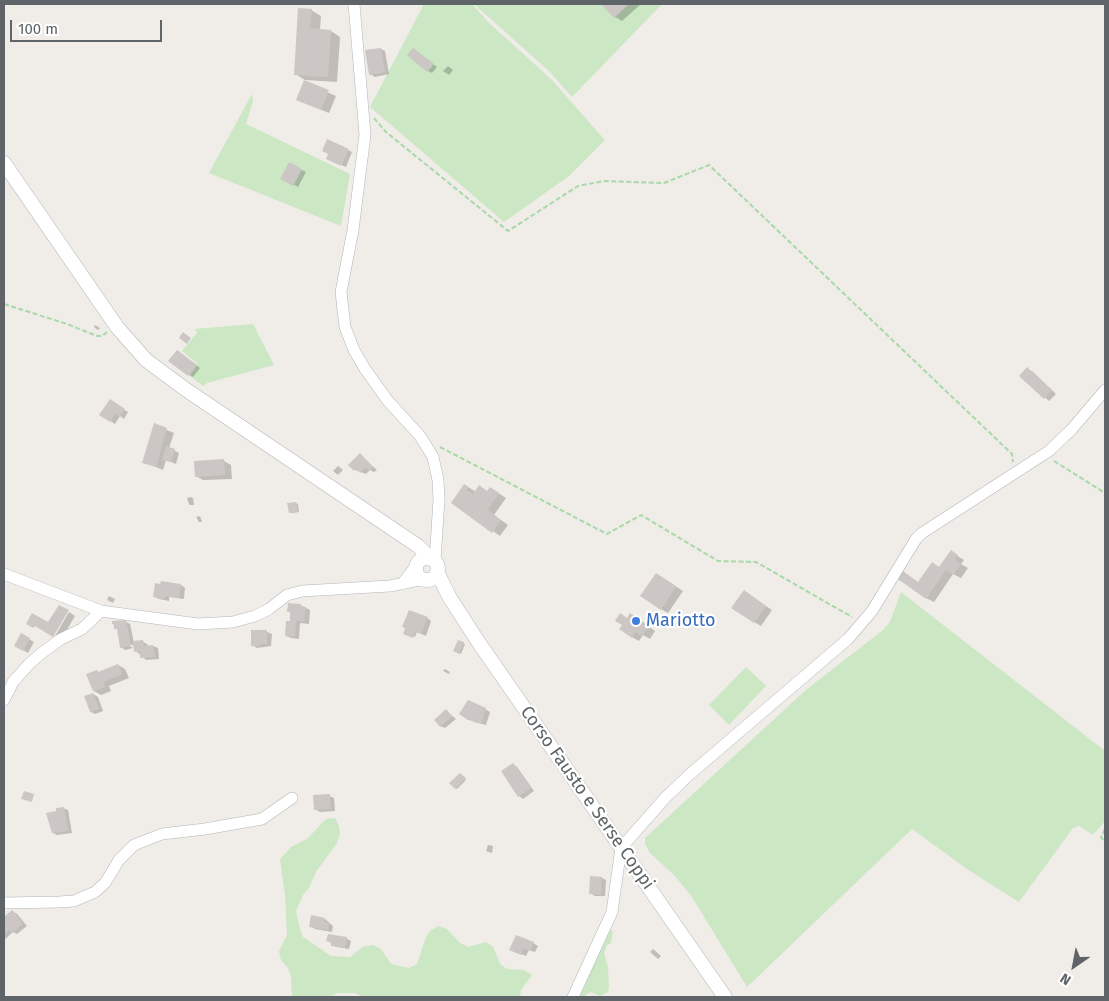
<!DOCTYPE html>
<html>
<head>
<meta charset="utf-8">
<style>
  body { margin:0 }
  #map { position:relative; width:1109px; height:1001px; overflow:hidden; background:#f0ece7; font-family:"Fira Sans",sans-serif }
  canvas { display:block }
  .frame { position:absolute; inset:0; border:5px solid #5e6467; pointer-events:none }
  .north { position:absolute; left:1049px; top:941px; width:50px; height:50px; -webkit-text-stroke:4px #fff; paint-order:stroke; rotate:213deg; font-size:14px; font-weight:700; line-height:20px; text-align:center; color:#5e6467 }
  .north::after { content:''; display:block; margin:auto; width:18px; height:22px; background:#5e6467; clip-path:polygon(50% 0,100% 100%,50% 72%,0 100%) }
  .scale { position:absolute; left:10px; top:20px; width:152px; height:22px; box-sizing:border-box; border:2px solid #5e6467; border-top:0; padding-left:6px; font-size:15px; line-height:18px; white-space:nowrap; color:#5e6467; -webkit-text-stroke:4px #fff; paint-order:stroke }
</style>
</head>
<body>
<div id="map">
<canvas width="1109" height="1001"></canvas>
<div class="frame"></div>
<div class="north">N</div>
<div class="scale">100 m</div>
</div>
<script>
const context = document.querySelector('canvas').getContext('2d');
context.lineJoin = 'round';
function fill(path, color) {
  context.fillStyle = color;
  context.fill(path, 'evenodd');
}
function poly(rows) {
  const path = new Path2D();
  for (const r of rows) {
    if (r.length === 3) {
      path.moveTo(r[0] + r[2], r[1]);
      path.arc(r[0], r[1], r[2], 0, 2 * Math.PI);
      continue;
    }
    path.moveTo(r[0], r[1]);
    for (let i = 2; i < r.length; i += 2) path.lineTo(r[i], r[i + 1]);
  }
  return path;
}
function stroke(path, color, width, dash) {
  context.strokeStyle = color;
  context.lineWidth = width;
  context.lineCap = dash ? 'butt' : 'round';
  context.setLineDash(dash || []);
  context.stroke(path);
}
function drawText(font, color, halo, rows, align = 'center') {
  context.font = font + ' "Fira Sans",sans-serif';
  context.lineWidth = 4.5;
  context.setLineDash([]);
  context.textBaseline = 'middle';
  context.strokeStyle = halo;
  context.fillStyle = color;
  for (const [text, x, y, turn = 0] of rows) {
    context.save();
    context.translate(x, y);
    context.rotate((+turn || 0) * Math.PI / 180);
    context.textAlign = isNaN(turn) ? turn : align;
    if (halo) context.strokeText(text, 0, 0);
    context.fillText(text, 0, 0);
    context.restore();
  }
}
const green = poly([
  [424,4,472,4,488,22,551,79,605,140,569,176,504,222,370,107],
  [474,4,662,4,572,97,550,72],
  [252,94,253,101,246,124,350,174,341,226,209,173],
  [253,324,274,365,207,383,203,386,190,376,198,364,182,351,197,333,195,329],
  [901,592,1105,751,1105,821,1093,835,1079,826,1073,828,1019,902,967,869,912,829,747,987,692,897,674,875,650,853,645,844,645,838,807,689,883,630,890,622],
  [746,667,766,686,729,725,709,705],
  [335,818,339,826,340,834,337,843,316,872,309,888,303,895,296,911,300,929,303,937,331,956,350,957,364,946,373,945,381,949,391,964,409,968,417,964,426,937,431,930,439,926,447,929,460,943,468,947,486,942,493,947,500,964,507,969,524,970,532,975,521,990,520,997,363,997,355,993,338,993,329,997,292,997,291,977,288,968,281,960,279,951,287,935,285,895,280,859,291,847,307,839,326,819],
  [609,930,613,931,611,943,607,945,604,953,608,967,609,988,608,992,600,996,591,992,586,994,585,997,579,997]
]);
const shadow = poly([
  [603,4,641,4,622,21,615,17],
  [311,10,321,16,320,30,331,31,340,37,337,82,305,80,295,74],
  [381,49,385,51,389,74,375,77,370,74],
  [414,49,437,67,432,73,428,71],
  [448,66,453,70,449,75,443,71],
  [304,82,336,96,329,113,297,100],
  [348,150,352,152,346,167,332,161,329,154],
  [289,164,306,172,298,187,282,178],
  [95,325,100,328,98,330,94,327],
  [182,354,200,368,193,377,189,375],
  [1032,371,1056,394,1049,401,1021,376],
  [110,401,128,412,124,419,120,416,115,424,101,415],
  [154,425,174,433,169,448,179,453,176,464,166,460,163,470,144,462],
  [360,455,377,470,374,472,370,470,366,474,355,470],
  [224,461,231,465,232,479,203,480,196,476],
  [338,466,343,470,338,475,333,471],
  [465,485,476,492,498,493,506,498,494,515,508,525,500,536,453,503],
  [191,497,193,498,194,505,190,505,189,504,187,498],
  [296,503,298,504,299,512,292,513,290,512,289,504],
  [200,516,202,522,199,522,196,517],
  [951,552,964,560,961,564,968,568,961,578,953,574,934,602,926,598,919,583,939,568],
  [663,578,683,591,668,613,661,609],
  [181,585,185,588,184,599,169,597,169,601,159,599,155,597],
  [109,596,115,599,113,603,107,600],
  [751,596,772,610,761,626,754,622],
  [300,605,310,610,309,624,300,623,299,639,291,638,286,636,291,622,292,613,289,611],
  [69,612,75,616,61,640,55,636],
  [427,618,431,621,426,636,417,632,415,637,404,634],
  [628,619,638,619,655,631,650,639,643,635,639,641,632,637],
  [126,622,130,624,134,643,143,642,147,644,148,646,153,646,158,648,159,659,146,660,136,651,135,647,126,641,125,643,133,648,125,650,121,647,118,629,113,624],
  [253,631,267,632,272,634,271,646,257,648,252,645],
  [22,635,34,642,28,653,15,645],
  [459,641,465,644,461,654,455,651],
  [118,665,125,669,129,678,109,686,111,691,101,695,94,691,97,671,99,673],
  [445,669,450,672,449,674,443,671],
  [93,694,98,697,103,711,95,714,91,712],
  [485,709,490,712,486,725,474,722,461,714],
  [446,711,456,719,445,728,440,726],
  [513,764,517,767,534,791,523,799,519,796],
  [462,775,466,780,457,789,455,788],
  [329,796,334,798,335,811,320,812,315,809],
  [63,808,68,810,72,833,57,835,53,833],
  [488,845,493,846,492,853,486,851],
  [602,878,606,880,605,896,595,896,590,893],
  [12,911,17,914,27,926,17,934,13,932,4,940,4,918],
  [325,919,333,926,332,932,315,929,311,926],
  [346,938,351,941,349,949,337,947,328,941],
  [533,943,538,946,535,952,529,950,526,956,515,952],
  [653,949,661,956,658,959,650,952]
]);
const building = poly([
  [601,4,629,4,614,18],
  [298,8,312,9,310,28,331,30,328,77,294,75],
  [381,48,385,72,369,75,365,50],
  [413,48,434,64,427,72,407,55],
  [304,80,329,90,321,110,296,100],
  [327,139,349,149,341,166,326,159,328,154,322,151],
  [289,162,302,169,293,186,280,179],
  [183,332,191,338,187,344,179,338],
  [177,350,197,365,188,376,168,361],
  [1027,367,1052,390,1044,399,1019,376],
  [110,399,125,409,120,417,115,414,110,422,99,415],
  [154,423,167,428,156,467,142,463],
  [166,446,175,449,171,462,162,460],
  [360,453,373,467,369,470,366,467,360,473,356,468,354,471,348,465],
  [224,459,225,475,195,477,194,461],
  [464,484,469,487,466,490,473,494,479,485,487,491,490,487,499,493,488,510,501,520,492,533,451,503],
  [296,502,298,512,289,513,287,503],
  [951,550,958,555,955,559,961,564,953,575,946,570,926,599,895,577,900,569,918,582,932,562,939,567],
  [656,573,676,586,661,610,640,596],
  [161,581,181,584,179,598,165,596,164,599,153,597,155,583,160,584],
  [744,590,766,606,754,623,731,608],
  [288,603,301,604,301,606,306,607,304,622,296,621,295,637,285,636,286,621,290,621,290,612,287,612],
  [59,605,69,610,53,637,35,626,33,628,26,624,32,613,48,622],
  [409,610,428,617,421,634,415,632,413,638,403,634,405,628,402,627],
  [620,613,627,618,630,613,649,626,642,636,635,632,632,638,619,629,622,625,615,621],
  [126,620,131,646,120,648,117,629,114,629,114,624,112,624,112,621],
  [251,630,267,630,267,644,260,644,260,646,251,646],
  [21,633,30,638,23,651,14,646],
  [143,640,144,646,153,645,155,657,140,658,140,651,134,652,133,641],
  [458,640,464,642,459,654,453,651],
  [118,664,122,674,103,682,105,687,93,691,86,674,97,670,98,672],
  [93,693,99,709,90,712,84,696],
  [468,700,486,708,482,723,468,720,459,714],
  [446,709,452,716,440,727,434,720],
  [513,763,531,788,518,797,501,771],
  [460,773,466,778,455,789,449,783],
  [24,791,34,794,32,802,21,799],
  [330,794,331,809,314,810,313,795],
  [64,807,68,831,52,833,46,813,56,811,56,808],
  [590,876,602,877,601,895,589,894],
  [12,910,23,924,12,933,9,930,4,934,4,917],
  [311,915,325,918,324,922,329,922,328,930,309,927],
  [328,934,347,937,345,948,331,946,331,942,326,941],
  [516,935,534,942,530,951,524,948,521,955,509,950]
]);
const path = poly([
  [374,118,386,132,508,231,578,186,604,181,664,183,709,165,1012,454,1013,462],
  [4,304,67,324,97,336,102,336,107,332],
  [440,447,607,534,641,515,718,561,756,562,852,617],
  [1054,461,1105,493],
  [1105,829,1101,837,1105,842]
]);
const minor = poly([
  [354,4,365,135,353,230,341,292,345,327,354,350,365,369,388,401,420,436,433,457,438,480,439,499,435,561],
  [4,574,101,611,198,624,233,622,255,616,269,609,287,595,302,591,390,586,424,579],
  [402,584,416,566],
  [4,700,13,682,29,664,43,652,61,639,82,629,101,611],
  [4,903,59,902,74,901,95,892,105,883,119,860,134,845,162,834,205,829,262,819,292,798],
  [573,997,612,912,621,848,665,798,689,775,848,639,872,611,916,539,922,533,1049,451,1072,429,1105,390]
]);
const tertiary = poly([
  [4,163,117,327,146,360,185,389,418,546,431,559],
  [427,569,11],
  [437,572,450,598,479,643,725,997]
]);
const markers = [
  [636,621,5,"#3f7fe0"]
];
const shopNames = [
  ["Mariotto",646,621]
];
const streetNames = [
  ["Corso Fausto e Serse Coppi",587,798,55]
];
fill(green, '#cbe7c4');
fill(shadow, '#0003');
fill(building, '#ccc7c4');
stroke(minor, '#b2b6b9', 12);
stroke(tertiary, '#b2b6b9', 15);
stroke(path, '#a7d9a9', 2, [5, 2.5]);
stroke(minor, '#fff', 11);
stroke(tertiary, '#fff', 14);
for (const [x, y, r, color] of markers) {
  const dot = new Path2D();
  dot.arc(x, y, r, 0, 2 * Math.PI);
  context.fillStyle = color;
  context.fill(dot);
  stroke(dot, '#fff', 2);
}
drawText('18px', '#366cbe', '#fff', shopNames, 'left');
drawText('18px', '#5e6467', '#fff', streetNames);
</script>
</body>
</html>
